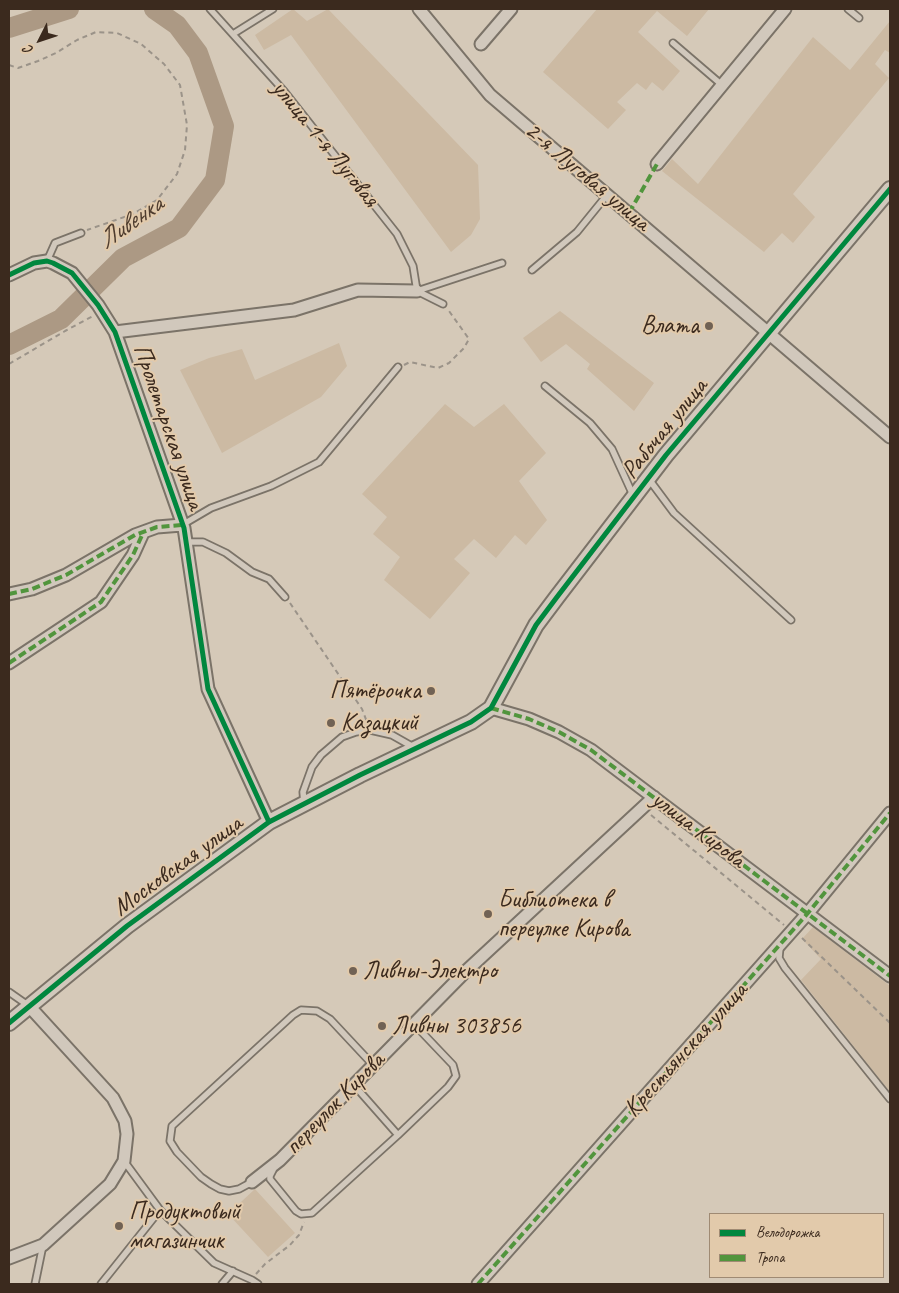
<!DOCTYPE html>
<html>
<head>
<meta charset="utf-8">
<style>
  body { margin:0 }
  #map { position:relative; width:899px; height:1293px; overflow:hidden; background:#d5c9b8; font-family:Caveat,sans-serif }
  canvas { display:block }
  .frame { position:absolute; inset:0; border:10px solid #3b2a1e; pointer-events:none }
  .legend { position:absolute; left:709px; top:1213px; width:175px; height:65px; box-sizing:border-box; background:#e2caab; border:1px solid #9f8a73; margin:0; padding:6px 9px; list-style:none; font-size:15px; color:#3b2a1e }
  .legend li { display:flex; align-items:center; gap:10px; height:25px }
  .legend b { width:25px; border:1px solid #9f8a73 }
  .north { position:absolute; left:15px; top:15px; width:50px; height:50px; -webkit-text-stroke:4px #e2caab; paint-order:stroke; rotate:229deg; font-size:14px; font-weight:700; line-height:20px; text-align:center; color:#3b2a1e }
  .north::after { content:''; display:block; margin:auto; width:18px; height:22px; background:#3b2a1e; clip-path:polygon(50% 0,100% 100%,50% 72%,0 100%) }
</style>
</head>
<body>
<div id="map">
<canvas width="899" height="1293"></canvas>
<div class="frame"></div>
<ul class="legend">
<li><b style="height:6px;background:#00873e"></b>Велодорожка</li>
<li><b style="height:6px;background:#51953d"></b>Тропа</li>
</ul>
<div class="north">С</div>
</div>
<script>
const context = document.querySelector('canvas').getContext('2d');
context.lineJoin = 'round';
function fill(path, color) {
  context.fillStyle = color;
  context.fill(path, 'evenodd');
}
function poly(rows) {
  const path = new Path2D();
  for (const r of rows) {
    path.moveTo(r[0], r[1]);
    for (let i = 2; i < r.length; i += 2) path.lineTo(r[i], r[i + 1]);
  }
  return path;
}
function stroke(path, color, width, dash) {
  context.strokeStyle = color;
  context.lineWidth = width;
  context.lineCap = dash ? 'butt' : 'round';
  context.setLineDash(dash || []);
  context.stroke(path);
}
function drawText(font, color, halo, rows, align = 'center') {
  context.font = font + ' Caveat,sans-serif';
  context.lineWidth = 4;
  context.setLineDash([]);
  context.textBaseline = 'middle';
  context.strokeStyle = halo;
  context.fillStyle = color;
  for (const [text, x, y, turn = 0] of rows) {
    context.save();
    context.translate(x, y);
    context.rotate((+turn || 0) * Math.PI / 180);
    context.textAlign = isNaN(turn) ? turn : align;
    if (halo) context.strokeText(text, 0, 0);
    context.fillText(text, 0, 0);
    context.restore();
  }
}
const green = poly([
  [293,9,307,21,328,9,478,165,480,219,471,235,451,252,291,35,264,50,255,35],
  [597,9,709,9,687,36,657,11,638,32,680,71,663,91,652,82,646,90,637,83,617,102,626,110,608,129,543,72],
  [890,21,890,53,885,50,875,64,889,78,793,194,815,217,793,243,782,233,764,252,662,171,672,159,698,184,813,37,850,70],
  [560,311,654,383,634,411,587,369,590,364,566,344,541,362,523,338],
  [339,343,347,366,321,397,222,453,180,370,209,358,242,349,255,380],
  [445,404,474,427,504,404,546,453,519,481,547,520,526,545,515,535,496,558,474,539,454,559,470,573,430,619,384,580,400,557,373,534,387,517,362,494],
  [813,927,890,986,890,1092,801,980,821,959,802,939],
  [255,1189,295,1233,268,1257,228,1214]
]);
const river = poly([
  [9,28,69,9],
  [9,345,61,319,123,258,179,228,215,180,224,126,198,53,177,25,154,9]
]);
const path = poly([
  [9,65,18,68,38,61,56,53,77,40,96,32,117,33,141,44,164,64,180,85,187,125,185,150,177,174,157,200,133,214,87,230],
  [9,364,65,331,93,316],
  [404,365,410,362,438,368,449,363,464,348,469,339,449,311],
  [290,603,362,709,367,722],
  [651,815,784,925],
  [802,938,890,1023],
  [256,1274,265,1264,290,1245,299,1235,304,1222]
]);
const service = poly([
  [210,9,284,91,397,234,413,266,417,291],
  [848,9,859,18],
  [233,34,273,9],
  [673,43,722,85],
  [47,261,55,243,81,233],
  [532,270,577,232,607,195],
  [417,291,502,263],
  [417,291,443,304],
  [545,386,590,423,612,449,633,495],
  [648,478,674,513,791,620],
  [182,525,211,508,271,486,319,462,398,367],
  [185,542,203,542,226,553,252,572,269,579,285,597],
  [304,803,303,792,312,767,321,755,342,737,356,732,370,730,392,735,415,748],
  [780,947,779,958,785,968,890,1099],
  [9,992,29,1006],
  [354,1085,398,1135,448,1087,456,1076,453,1065,414,1024],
  [124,1161,160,1210,214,1263,252,1280,258,1284],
  [273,1170,270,1176,270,1179,296,1211,301,1214,312,1213,398,1135],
  [252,1182,239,1189,229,1191,220,1189,211,1184,201,1177,177,1152,170,1141,172,1126,293,1015,301,1010,317,1011,330,1019,373,1065],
  [35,1284,43,1245],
  [101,1284,160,1210],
  [222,1284,233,1271]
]);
const minor = poly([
  [419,9,490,95,890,437],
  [481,44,511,9],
  [657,164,785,9],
  [9,275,34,263,47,261,53,263,72,273,98,305,115,332,184,528,208,689,269,822],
  [115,332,294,310,358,290,417,291],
  [9,594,32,589,66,575,135,535,157,527,182,525],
  [9,663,101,602,133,555,143,533],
  [491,708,529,719,559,732,591,750,890,976],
  [252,1182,280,1160,464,973,654,797],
  [9,1258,43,1245,110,1184,124,1161,127,1134,125,1121,113,1098,29,1006],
  [478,1284,808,913,890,813]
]);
const tertiary = poly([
  [9,1023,127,926,269,822,360,775,471,722,491,708,536,625,557,597,666,455,890,189]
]);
const quiet = poly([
  [629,213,657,164],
  [9,594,32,589,66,575,135,535,157,527,182,525],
  [9,663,101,602,133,555,143,533],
  [491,708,529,719,559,732,591,750,890,976],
  [478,1284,808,913,890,813]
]);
const cycleway = poly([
  [9,275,34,263,47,261,53,263,72,273,98,305,115,332,184,528,208,689,269,822],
  [9,1023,127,926,269,822,360,775,471,722,491,708,536,625,557,597,666,455,890,189]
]);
const markers = [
  [709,326,5,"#716254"],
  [431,691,5,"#716254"],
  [331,723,5,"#716254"],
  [488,914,5,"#716254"],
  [353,971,5,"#716254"],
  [382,1026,5,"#716254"],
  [119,1226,5,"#716254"]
];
const streetNames = [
  ["улица 1-я Луговая",325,144,51],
  ["2-я Луговая улица",587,177,40],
  ["Пролетарская улица",168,427,71],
  ["Рабочая улица",665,429,-51],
  ["улица Кирова",698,830,37],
  ["Московская улица",178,866,-36],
  ["Крестьянская улица",686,1050,-48],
  ["переулок Кирова",335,1104,-46]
];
const poiNames = [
  ["Влата",699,326,"right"],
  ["Пятёрочка",421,691,"right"],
  ["Казацкий",341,723],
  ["Библиотека в",498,900],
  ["переулке Кирова",498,929],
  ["Ливны-Электро",363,971],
  ["Ливны 303856",392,1026],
  ["Продуктовый",129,1212],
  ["магазинчик",129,1241]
];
const waterNames = [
  ["Ливенка",131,223,-35]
];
fill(green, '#ccbaa3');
stroke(river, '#ac9984', 20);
stroke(service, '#7b7368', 9);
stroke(minor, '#7b7368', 15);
stroke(tertiary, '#7b7368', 18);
stroke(path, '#9b9389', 2, [5, 4]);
stroke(service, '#d1c8bc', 5.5);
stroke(minor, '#d1c8bc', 11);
stroke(tertiary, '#d1c8bc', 14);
stroke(quiet, '#51953d', 4, [8, 4]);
stroke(cycleway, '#00873e', 5);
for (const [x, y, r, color] of markers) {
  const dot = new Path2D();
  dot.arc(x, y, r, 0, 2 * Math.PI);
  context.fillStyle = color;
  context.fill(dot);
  stroke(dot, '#e2caab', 2);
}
drawText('25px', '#3b2a1e', '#e2caab', streetNames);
drawText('25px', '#3b2a1e', '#e2caab', poiNames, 'left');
drawText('italic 26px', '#4e3c2e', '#e2caab', waterNames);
</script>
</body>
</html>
